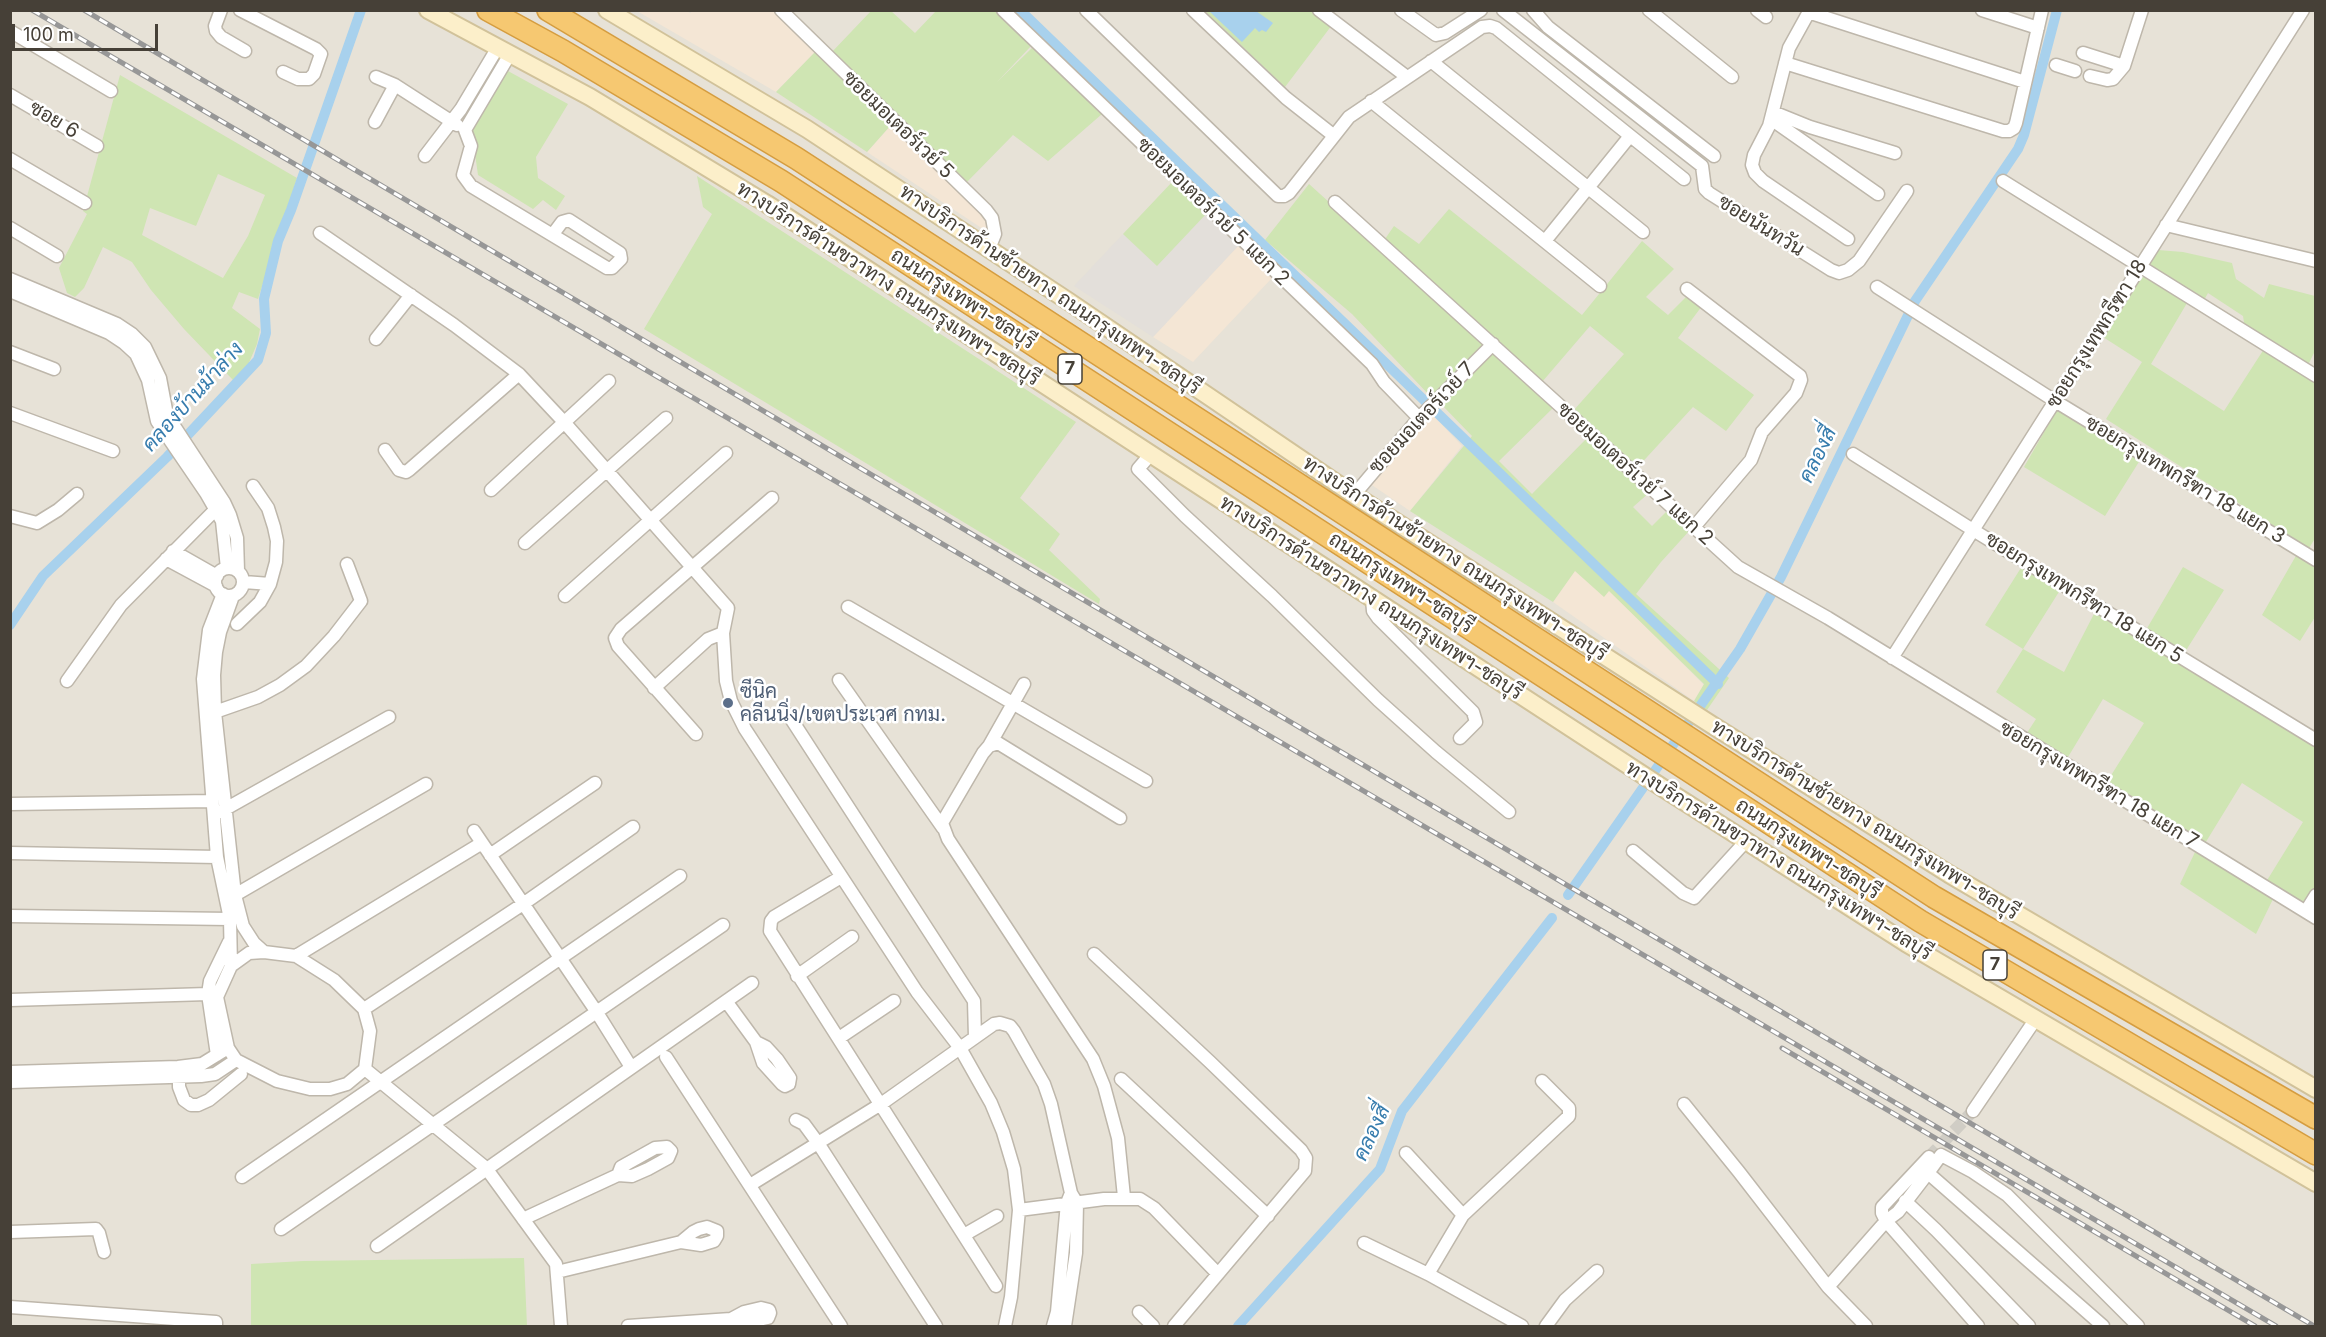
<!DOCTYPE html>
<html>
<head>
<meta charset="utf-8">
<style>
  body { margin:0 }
  #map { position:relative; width:2326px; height:1337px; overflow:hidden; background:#f3f0e9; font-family:Inter,sans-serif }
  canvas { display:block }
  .frame { position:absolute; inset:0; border:12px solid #464037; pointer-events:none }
  .scale { position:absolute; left:12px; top:24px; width:146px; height:27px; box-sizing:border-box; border:3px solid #464037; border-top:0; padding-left:8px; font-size:18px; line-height:21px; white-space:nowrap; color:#464037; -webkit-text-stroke:4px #fff; paint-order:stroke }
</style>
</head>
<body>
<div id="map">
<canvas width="2326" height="1337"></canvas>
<div class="frame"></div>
<div class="scale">100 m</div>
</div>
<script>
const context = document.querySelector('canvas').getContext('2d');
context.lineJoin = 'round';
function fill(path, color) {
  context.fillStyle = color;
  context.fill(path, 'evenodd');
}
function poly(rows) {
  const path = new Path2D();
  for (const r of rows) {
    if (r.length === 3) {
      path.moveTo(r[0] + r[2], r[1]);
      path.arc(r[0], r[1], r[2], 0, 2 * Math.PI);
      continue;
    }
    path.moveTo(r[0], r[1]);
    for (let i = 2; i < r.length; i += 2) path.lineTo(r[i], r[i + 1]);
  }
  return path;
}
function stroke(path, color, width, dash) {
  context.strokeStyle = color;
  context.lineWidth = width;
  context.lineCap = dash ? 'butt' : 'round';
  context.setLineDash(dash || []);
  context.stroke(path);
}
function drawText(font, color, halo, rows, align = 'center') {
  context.font = font + ' Inter,Sarabun,sans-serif';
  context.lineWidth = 5;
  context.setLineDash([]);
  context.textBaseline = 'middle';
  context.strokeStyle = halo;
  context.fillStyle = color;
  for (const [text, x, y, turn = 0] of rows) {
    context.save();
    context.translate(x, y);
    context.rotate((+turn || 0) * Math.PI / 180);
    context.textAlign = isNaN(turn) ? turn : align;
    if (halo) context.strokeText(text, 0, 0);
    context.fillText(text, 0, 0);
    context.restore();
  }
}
const residential = poly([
  [10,11,2315,11,2315,1326,11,1326]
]);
const commercial = poly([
  [693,10,774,11,816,51,776,92,637,11,687,11,690,13],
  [891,125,986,216,989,227,986,231,867,152],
  [1238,246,1272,278,1193,362,1153,337],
  [1430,412,1462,446,1410,511,1369,483],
  [1575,570,1604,596,1609,590,1704,685,1694,701,1553,602]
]);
const industrial = poly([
  [1207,213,1238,246,1153,337,1074,286,1123,234,1157,265]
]);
const green = poly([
  [871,11,891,11,915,33,936,11,995,11,1032,45,997,82,1032,48,1102,114,1048,161,1013,135,966,183,831,53],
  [1205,11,1312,11,1332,25,1285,87],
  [816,51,891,125,867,152,776,92],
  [508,71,568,104,536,157,538,178,565,196,556,210,543,200,533,209,478,175,471,126],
  [120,75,297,178,258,299,239,292,232,308,260,329,257,344,248,365,233,380,184,329,151,290,132,262,103,247,84,288,75,297,67,293,59,268,87,214,83,211],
  [218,174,265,195,248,236,223,278,142,235,150,208,196,226],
  [697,176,1076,422,1020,498,1060,534,1049,550,1100,599,1099,604,644,329,712,214,703,207],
  [1173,181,1207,213,1157,266,1123,234],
  [1309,184,1486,344,1431,397,1352,314,1265,240],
  [1449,209,1582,315,1642,241,1674,269,1646,297,1668,315,1687,296,1702,306,1678,338,1754,395,1726,431,1693,407,1636,469,1573,411,1624,354,1590,326,1542,382,1433,286,1385,239,1394,226,1419,244],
  [2158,250,2183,252,2232,263,2236,279,2264,298,2269,284,2315,296,2315,351,2307,367,2245,329,2243,316,2208,293,2203,302,2146,267],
  [2142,273,2187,303,2151,364,2224,411,2264,349,2315,380,2316,537,2309,548,2106,419,2142,362,2103,337],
  [1490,355,1498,355,1554,407,1499,461,1532,494,1588,437,1650,492,1633,507,1652,526,1668,510,1690,530,1661,562,1636,594,1729,678,1707,710,1694,701,1704,684,1609,591,1604,597,1575,571,1553,602,1410,511,1472,436,1441,404],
  [2058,408,2142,457,2105,516,2024,467],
  [2297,554,2315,564,2315,617,2300,641,2262,615],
  [2024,563,2062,587,2023,649,2064,672,2096,610,2315,743,2315,888,2304,906,2266,882,2303,822,2242,783,2204,845,2105,785,2144,723,2103,699,2065,762,2025,736,2036,719,1996,692,2023,649,1985,625],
  [2183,567,2224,590,2185,652,2146,630],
  [2195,852,2273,899,2256,934,2180,884],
  [524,1258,527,1326,251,1326,251,1264,303,1261]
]);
const water = poly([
  [1209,11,1256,11,1273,23,1266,32,1262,30,1259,32,1255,28,1242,42]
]);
const canal = poly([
  [1020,10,1718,684],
  [10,625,43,576,167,457,258,360,266,333,264,299,278,241,291,210,361,10],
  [1568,895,1740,649,1781,577,1915,301,2018,149,2024,135,2057,10],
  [1238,1326,1380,1169,1402,1111,1552,918]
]);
const minorTunnel = poly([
  [1929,1157,1973,1111]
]);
const minor = poly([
  [221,10,215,26,216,31,221,37,245,51],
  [240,10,316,49,321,54,314,74,309,79,298,79,283,72],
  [781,10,986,210,992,218,995,234,989,249],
  [1003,10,1372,364,1384,382,1419,418],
  [1086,10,1278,196,1284,196,1289,193,1349,117,1482,27,1490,26,1496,28,1684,179],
  [1193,10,1286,98,1333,135],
  [1319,10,1407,77],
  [1401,10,1436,35,1445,33,1481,10],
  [1503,10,1702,166,1705,189,1709,193,1831,270,1839,273,1848,270,1859,261,1907,191],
  [1533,10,1548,27,1714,156],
  [1649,10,1732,77],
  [1757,10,1766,17],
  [1810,10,1789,48,1769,126,1754,155,1752,165,1755,173,1763,181,1848,239],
  [1982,10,2038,28],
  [1808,12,2025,82],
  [10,31,111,91],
  [2083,53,2124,66,2142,10],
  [510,54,465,130,471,146,463,175,471,186,607,268,612,268,621,259,620,253,569,220,562,222,553,234],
  [1431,61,1643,232],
  [1785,63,2003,131,2009,131,2014,128,2016,123,2042,10],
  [2056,65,2075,71],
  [2090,76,2107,80,2113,79,2124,66],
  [376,77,395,85,457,125],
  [10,95,97,146],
  [1371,101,1600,286],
  [1773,112,1810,127,1895,153],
  [1771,119,1878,194],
  [375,122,395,85],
  [425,156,461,109,498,47],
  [10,159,85,203],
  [2003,181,2316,376],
  [1335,202,1738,567,1828,618,2316,918],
  [2166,225,2316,261],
  [10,228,57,256],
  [320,233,454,325,519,374,564,422,728,608,723,633,726,681,731,701,745,729,917,992,960,1048,991,1103,1003,1132,1014,1169,1019,1210,1011,1297,1005,1326],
  [1545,241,1630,136],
  [10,279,117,324,132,334,145,347,160,378,167,415,224,502,230,515,237,538,238,571],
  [1877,287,2055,401,2316,560],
  [1687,289,1800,376,1801,380,1796,393,1762,432,1751,460,1694,527],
  [10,291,109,333,124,343,136,354,148,380,157,421,206,493,222,521,227,568],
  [376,339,411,295],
  [10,352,54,369],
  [10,413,113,451],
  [385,450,399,470,406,472,409,470,519,374],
  [1853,454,1973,530,2316,740],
  [1150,455,1138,469,1185,516,1272,596,1378,700,1436,752,1509,812],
  [491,490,609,381],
  [1354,495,1419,418,1493,344],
  [10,516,37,523,58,510,77,494],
  [525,543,666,418],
  [173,551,217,576],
  [166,559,216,586],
  [229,582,14],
  [244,582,270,584],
  [223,594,209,630,203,679,217,857,230,919,231,966],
  [233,596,220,632,216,652,214,675,215,712,235,895,243,926,254,943,264,952],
  [565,596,726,453],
  [1372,599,1373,611,1378,618,1473,712,1476,722,1460,738],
  [848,607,1146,781],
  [237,624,260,602,270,584,276,562,277,541,274,527,268,508,253,486],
  [1892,658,2303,10],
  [839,680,943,828],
  [67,681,121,605,221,504],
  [654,688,708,639,723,633],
  [215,712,258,697,280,685,306,666,334,636,361,601,347,564],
  [788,714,974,1001,975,1037],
  [696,734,618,646,615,638,621,629,772,498],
  [989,746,1024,684],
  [10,804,212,801],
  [220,812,389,717],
  [1120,818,998,743,989,746,983,753,942,823,948,839,1093,1059,1104,1086,1118,1138,1124,1197],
  [474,831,596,1011,631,1067],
  [1633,851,1683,893,1694,898,1746,841],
  [10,853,217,857],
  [490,855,595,783],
  [841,877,774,917,771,921,770,931,996,1286],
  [235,895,426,784],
  [2306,911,2316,895],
  [10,916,230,919],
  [264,952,296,956,334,980,364,1009,370,1031,365,1069,347,1084,330,1089,310,1089,277,1081,236,1060,228,1048,217,997,231,966,249,953,264,952],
  [1094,954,1210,1062,1301,1150,1306,1158,1305,1171,1174,1326],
  [296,956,482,843],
  [797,976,852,937],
  [10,1000,208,994,217,997],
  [726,1001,756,1042,763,1063,782,1084,785,1086,789,1084,790,1078,777,1059,766,1047,756,1042],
  [364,1009,523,904,633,827],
  [839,1038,894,1001],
  [217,1055,208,994,210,981,229,942],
  [666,1057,841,1326],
  [365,1069,486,1168,556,1264,561,1326],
  [10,1072,178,1067,202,1064,228,1048],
  [179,1072,179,1087,184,1100,191,1105,198,1105,209,1100,241,1074],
  [1121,1079,1268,1216],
  [10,1082,201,1076,215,1074,236,1060],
  [1684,1104,1739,1172,1828,1287,1886,1221,1898,1212,1928,1173],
  [1973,1111,2035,1020],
  [796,1120,804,1124,818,1143,936,1326],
  [1406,1153,1463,1215],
  [1929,1157,1882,1207,1882,1213,1886,1221,1978,1326],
  [242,1177,680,876],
  [750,1185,881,1104,994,1024,1000,1023,1010,1026,1014,1031,1044,1084,1051,1104,1071,1193],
  [1905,1201,1936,1230,2029,1326],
  [1019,1210,1104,1199,1140,1199,1154,1208,1218,1274],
  [523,1219,618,1175,632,1176,648,1169,668,1158,671,1151,667,1147,655,1148,621,1167,618,1175],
  [281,1229,723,925],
  [10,1232,96,1229,99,1233,104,1252],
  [964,1235,997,1216],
  [1364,1243,1428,1274,1522,1326],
  [377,1246,752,983],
  [557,1272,681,1242,701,1245,714,1241,717,1236,717,1231,707,1227,699,1229,693,1232,681,1242],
  [1428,1274,1463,1215,1569,1116,1569,1108,1542,1081],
  [1828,1287,1866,1326],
  [10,1307,216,1322,216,1326],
  [1139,1312,1153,1326],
  [628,1326,731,1319,754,1321,768,1318,770,1313,769,1310,761,1308,744,1312,731,1319],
  [1053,1326,1057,1312,1067,1203,1071,1193,1077,1203,1076,1253,1065,1326],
  [1546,1326,1565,1300,1597,1271],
  [2103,1326,1928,1173,1941,1155,1973,1172,2007,1195,2138,1326]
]);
const secondary = poly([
  [428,10,590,97,767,204,1663,788,1906,943,2316,1183],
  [607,10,807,129,1068,301,1354,495,1712,725,1949,874,2316,1089]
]);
const motorway = poly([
  [488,10,563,51,781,181,1920,921,2316,1154],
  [548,10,796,158,1934,897,2316,1118]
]);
const rail = poly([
  [32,10,2276,1326],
  [84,10,2314,1326],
  [1782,1048,2255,1326]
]);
const markers = [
  [728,703,6,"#5c6f8a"]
];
const shields = [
  [1070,369,24],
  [1995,965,24]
];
const shieldNames = [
  ["7",1070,369],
  ["7",1995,965]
];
const streetNames = [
  ["ซอย 6",54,120,31],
  ["ซอยมอเตอร์เวย์ 5",898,125,44],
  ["ซอยมอเตอร์เวย์ 5 แยก 2",1213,212,44],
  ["ซอยนันทวัน",1761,226,32],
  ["ทางบริการด้านขวาทาง ถนนกรุงเทพฯ-ชลบุรี",888,284,33],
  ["ทางบริการด้านซ้ายทาง ถนนกรุงเทพฯ-ชลบุรี",1050,290,34],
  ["ถนนกรุงเทพฯ-ชลบุรี",963,299,33],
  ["ซอยกรุงเทพกรีฑา 18",2097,334,-58],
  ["ซอยมอเตอร์เวย์ 7",1422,418,-47],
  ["ซอยมอเตอร์เวย์ 7 แยก 2",1635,474,42],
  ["ซอยกรุงเทพกรีฑา 18 แยก 3",2185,480,31],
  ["ทางบริการด้านซ้ายทาง ถนนกรุงเทพฯ-ชลบุรี",1455,559,33],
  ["ถนนกรุงเทพฯ-ชลบุรี",1401,583,33],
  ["ทางบริการด้านขวาทาง ถนนกรุงเทพฯ-ชลบุรี",1371,598,33],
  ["ซอยกรุงเทพกรีฑา 18 แยก 5",2084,598,32],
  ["ซอยกรุงเทพกรีฑา 18 แยก 7",2099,785,31],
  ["ทางบริการด้านซ้ายทาง ถนนกรุงเทพฯ-ชลบุรี",1865,820,32],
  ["ถนนกรุงเทพฯ-ชลบุรี",1808,849,33],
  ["ทางบริการด้านขวาทาง ถนนกรุงเทพฯ-ชลบุรี",1779,861,32]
];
const serviceNames = [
  ["ซีนิค",740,692],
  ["คลีนนิ่ง/เขตประเวศ กทม.",740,715]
];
const waterNames = [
  ["คลองบ้านม้าล่าง",193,397,-48],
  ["คลองสี่",1818,455,-64],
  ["คลองสี่",1372,1133,-65]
];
fill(residential, '#e7e2d7');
fill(commercial, '#f4e6d5');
fill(industrial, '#e3dfda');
fill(green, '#cfe5b3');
fill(water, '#a8d1ed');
stroke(canal, '#a8d1ed', 10);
stroke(minorTunnel, '#d0cdc5', 12, [12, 6]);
stroke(minor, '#beb7ab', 15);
stroke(secondary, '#d1c29a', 20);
stroke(motorway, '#d59d40', 24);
stroke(minor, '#fff', 12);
stroke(secondary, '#fcefca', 16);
stroke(motorway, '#f6c871', 21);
stroke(rail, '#979797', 5);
stroke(rail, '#fff', 3, [9]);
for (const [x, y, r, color] of markers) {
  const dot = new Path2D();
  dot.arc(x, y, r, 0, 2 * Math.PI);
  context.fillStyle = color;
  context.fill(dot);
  stroke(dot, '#fff', 2);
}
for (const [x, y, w] of shields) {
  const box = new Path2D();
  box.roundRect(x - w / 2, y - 15, w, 30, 4.5);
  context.fillStyle = '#fff';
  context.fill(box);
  stroke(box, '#464037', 1.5);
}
drawText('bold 18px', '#464037', null, shieldNames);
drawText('20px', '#464037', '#fff', streetNames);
drawText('20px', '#4e5e75', '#fff', serviceNames, 'left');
drawText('italic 21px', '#367cad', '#fff', waterNames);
</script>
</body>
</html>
